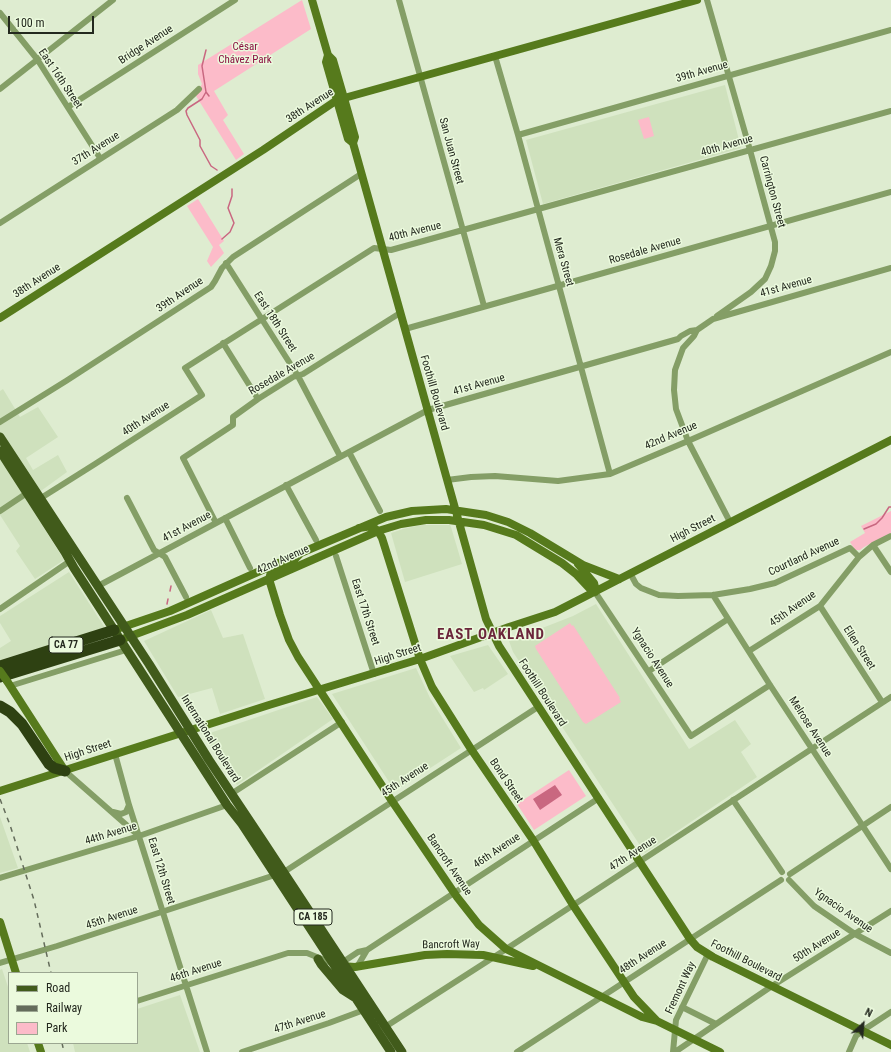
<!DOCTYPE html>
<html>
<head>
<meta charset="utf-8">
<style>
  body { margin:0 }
  #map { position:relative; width:891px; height:1052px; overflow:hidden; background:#deecd0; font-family:"Roboto Condensed",sans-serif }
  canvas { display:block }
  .legend { position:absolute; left:8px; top:972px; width:130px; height:72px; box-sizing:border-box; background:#ebfadd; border:1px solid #9ba691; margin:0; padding:5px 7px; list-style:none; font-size:12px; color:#23281e }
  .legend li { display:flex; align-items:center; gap:8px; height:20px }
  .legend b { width:20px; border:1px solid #9ba691 }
  .north { position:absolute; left:843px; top:1004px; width:40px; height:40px; -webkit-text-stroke:3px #ebfadd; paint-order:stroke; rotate:26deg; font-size:11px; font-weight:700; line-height:16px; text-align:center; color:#23281e }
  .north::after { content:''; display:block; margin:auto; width:14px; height:18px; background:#23281e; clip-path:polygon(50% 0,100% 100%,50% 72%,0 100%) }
  .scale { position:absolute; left:8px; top:16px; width:86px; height:18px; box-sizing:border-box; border:2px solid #23281e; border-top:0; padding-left:5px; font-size:12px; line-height:14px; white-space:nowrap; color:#23281e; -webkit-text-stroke:3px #ebfadd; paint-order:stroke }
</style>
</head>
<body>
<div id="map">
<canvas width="891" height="1052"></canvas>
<ul class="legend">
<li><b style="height:5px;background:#415b1b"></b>Road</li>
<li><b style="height:5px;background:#646c5b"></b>Railway</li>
<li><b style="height:11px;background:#fcbbc9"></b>Park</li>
</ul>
<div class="north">N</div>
<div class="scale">100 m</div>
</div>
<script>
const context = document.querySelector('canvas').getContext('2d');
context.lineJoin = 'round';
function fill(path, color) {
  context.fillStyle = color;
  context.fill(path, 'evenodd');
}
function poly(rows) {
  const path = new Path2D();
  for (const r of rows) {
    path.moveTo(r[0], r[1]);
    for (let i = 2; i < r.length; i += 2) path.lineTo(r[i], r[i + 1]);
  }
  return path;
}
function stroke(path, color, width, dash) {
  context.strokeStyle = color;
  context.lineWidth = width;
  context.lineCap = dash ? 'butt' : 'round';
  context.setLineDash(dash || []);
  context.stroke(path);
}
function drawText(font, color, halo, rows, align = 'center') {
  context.font = font + ' "Roboto Condensed",sans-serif';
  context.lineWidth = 3;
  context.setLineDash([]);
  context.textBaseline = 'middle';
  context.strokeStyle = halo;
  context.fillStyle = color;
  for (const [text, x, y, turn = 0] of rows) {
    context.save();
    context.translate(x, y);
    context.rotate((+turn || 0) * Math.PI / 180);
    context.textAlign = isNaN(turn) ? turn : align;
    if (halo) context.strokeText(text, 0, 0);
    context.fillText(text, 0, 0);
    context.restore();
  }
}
const built = poly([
  [725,85,741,148,543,204,526,140],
  [3,389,20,417,38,407,58,437,26,458,33,470,58,455,67,472,27,501,64,560,35,579,16,551,20,546,0,515,0,391],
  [421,525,450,525,451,527,462,564,405,582,391,533,403,529],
  [69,572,105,628,0,660,0,648,11,641,0,623,0,616],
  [596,604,689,749,735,720,751,744,741,752,757,777,645,853,513,652,509,641,573,616],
  [211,610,223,638,243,634,265,699,220,714,212,688,178,697,144,641],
  [488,645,508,674,484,690,483,688,474,692,450,656],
  [416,668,430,698,461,748,395,791,332,694],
  [317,697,333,719,237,785,204,735],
  [0,817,18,868,0,873],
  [2,969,9,990,9,1043,27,1043,30,1052,0,1052,0,970],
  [180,995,200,1052,75,1052,73,1043,137,1043,137,1009]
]);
const green = poly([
  [302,0,311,29,214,91,228,115,223,120,244,154,236,160,196,96,202,84,198,74,198,65],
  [649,117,654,136,644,139,638,120],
  [198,199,224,241,219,245,224,253,211,267,207,261,213,247,187,206],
  [891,511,891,533,864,547,860,550,855,550,850,542,865,533,861,526],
  [570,623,572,626,573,625,620,698,619,698,621,702,586,724,583,722,536,649,535,646],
  [569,770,586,796,534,830,517,804]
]);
const water = poly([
  [555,785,562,795,540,810,533,799]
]);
const stream = poly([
  [206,50,202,66,206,92,202,99,188,108,186,111,187,115,200,140,200,146,211,166,217,170],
  [206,92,209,96],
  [222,239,230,232,234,223,228,208,232,196,232,189],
  [864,529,876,524,882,518,889,507,891,507],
  [170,591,171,586],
  [167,604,168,599]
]);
const street = poly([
  [399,0,484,306],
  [707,0,750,150,775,242,775,251,771,266,765,279,751,292,717,316],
  [0,13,37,59,100,158],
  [495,56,518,135,610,474],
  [0,89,113,0],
  [68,107,235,0],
  [518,135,891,30],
  [0,223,177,110,199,89],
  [226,263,298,376,340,456],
  [405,329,891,192],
  [697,330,694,336,683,348,675,370,674,390,676,409,688,441,730,522],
  [223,343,258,399],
  [0,422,66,381,211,287,215,281,222,268,233,257,361,174],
  [349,452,380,511],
  [447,480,471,477,495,476,558,481,610,474,688,441,891,352],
  [286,485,316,540],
  [41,498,95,464,202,395,185,368,374,248,391,250,891,111],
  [127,498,154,550,165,557,186,597],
  [0,511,27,493],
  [225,518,250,568],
  [216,523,183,458,233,425,233,417,258,399,293,377,303,374,400,313],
  [873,545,891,572],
  [336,556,374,674],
  [630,573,636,584,641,588,659,595,678,596,713,595,750,589,775,583,850,548,859,557],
  [98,586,428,410,678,339,681,336,690,331,697,330,713,319,891,268],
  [595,592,691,736,770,685],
  [713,595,770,685,891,869],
  [820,606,882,702],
  [0,609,70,561],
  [749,651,820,606,859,557,873,545,891,536],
  [649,671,728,619],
  [10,686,126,650],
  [115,754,129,805,207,1052],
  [65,771,139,836],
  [231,794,342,722],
  [733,800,782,872],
  [113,812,121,814,126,812,129,805],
  [284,872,538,707],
  [790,874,891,807],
  [0,878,139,836,227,805],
  [789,880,814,906,855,934,891,953],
  [343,962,358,952,367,950],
  [0,963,57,946,275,875],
  [357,967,367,950,599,798],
  [137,1001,288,953,307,953,334,964],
  [682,1007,716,1024],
  [385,1027,494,957,891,697],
  [242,1052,329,1023,364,1010],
  [517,1052,781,880],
  [673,1052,676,1020,708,954],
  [675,1052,772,986,891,911],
  [849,1052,856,1036,862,1031,891,1012]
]);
const secondary = poly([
  [312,0,328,55,326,62,348,139,353,143,486,619,499,646,690,939,697,947,713,957,891,1045],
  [328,55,333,60,344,98,355,137,353,143],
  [0,318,263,150,337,100,697,0],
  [359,528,372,526,378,531,382,538,420,659,432,687,471,749,533,840,573,905,634,997,657,1021],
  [300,554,291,563,271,572,269,579,280,615,289,640,298,657,392,801,457,897,479,925,506,949,642,1017,657,1021,720,1052],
  [296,555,386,517,412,511,446,509,486,515,508,522,530,533,583,565,619,579],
  [578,564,594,583,595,587,595,592],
  [114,630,170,611,278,563],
  [120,640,187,615,378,531,401,524,426,520,449,520,484,525,516,535,562,563,576,574,591,590,595,592],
  [7,681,65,771],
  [0,791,269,705,420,659,509,627,555,612,891,440],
  [0,922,16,973],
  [341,966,355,967,425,955,447,954,483,955,533,966],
  [38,1043,41,1052]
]);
const primary = poly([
  [0,437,149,664,209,760,263,841,402,1052],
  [0,451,65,552,74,568,227,805,242,824,391,1052],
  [318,959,321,964,343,990,354,997]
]);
const highway = poly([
  [0,666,114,630],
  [0,677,120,640],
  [0,706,10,712,22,724,49,764,54,768,65,771]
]);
const rail = poly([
  [0,799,10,825,34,900,51,973],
  [62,1043,64,1052]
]);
const secondaryBridge = poly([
  [0,671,7,681]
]);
const shields = [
  [66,645,34],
  [313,917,38]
];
const shieldNames = [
  ["CA 77",66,645],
  ["CA 185",313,917]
];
const streetNames = [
  ["Bridge Avenue",146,45,-33],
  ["39th Avenue",702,72,-16],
  ["East 16th Street",60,79,56],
  ["38th Avenue",310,106,-33],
  ["40th Avenue",727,146,-16],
  ["37th Avenue",96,149,-32],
  ["San Juan Street",451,151,75],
  ["Carrington Street",772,192,75],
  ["40th Avenue",415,232,-14],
  ["Rosedale Avenue",645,251,-16],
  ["Mera Street",563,262,74],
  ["38th Avenue",37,281,-33],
  ["41st Avenue",786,287,-16],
  ["39th Avenue",180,295,-34],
  ["East 18th Street",275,322,57],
  ["Rosedale Avenue",282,374,-30],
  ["41st Avenue",479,385,-16],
  ["Foothill Boulevard",434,393,74],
  ["40th Avenue",146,419,-33],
  ["42nd Avenue",671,436,-23],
  ["41st Avenue",187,527,-28],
  ["High Street",693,529,-27],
  ["Courtland Avenue",804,557,-25],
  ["42nd Avenue",283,560,-24],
  ["45th Avenue",793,609,-35],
  ["East 17th Street",365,612,72],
  ["Ellen Street",859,648,57],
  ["High Street",398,655,-18],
  ["Ygnacio Avenue",652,658,57],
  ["Foothill Boulevard",542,693,57],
  ["Melrose Avenue",810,727,57],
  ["International Boulevard",210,739,58],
  ["High Street",88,751,-18],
  ["45th Avenue",405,780,-33],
  ["Bond Street",506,781,56],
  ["44th Avenue",111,834,-17],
  ["46th Avenue",497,851,-34],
  ["47th Avenue",633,854,-33],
  ["Bancroft Avenue",449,865,56],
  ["East 12th Street",161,871,73],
  ["Ygnacio Avenue",843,911,35],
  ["45th Avenue",112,918,-18],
  ["Bancroft Way",451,945,-1],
  ["50th Avenue",817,946,-32],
  ["48th Avenue",643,957,-33],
  ["Foothill Boulevard",746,961,27],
  ["46th Avenue",196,971,-18],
  ["Fremont Way",681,988,-65],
  ["47th Avenue",300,1022,-18]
];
const parkNames = [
  ["César",245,47],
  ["Chávez Park",245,60]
];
const districtNames = [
  ["EAST OAKLAND",491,635]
];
fill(built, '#cfe1bd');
fill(green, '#fcbbc9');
fill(water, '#c96780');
stroke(stream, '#c96780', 1.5);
stroke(street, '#849e66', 6);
stroke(secondary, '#567a1c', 8);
stroke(primary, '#415b1b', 9);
stroke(highway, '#2e4112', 11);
stroke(rail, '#646c5b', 1.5, [5, 5]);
stroke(secondaryBridge, '#567a1c', 8);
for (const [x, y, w] of shields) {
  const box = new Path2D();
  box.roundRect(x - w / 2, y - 8, w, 16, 3);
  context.fillStyle = '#ebfadd';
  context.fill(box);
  stroke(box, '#23281e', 1);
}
drawText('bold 10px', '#23281e', null, shieldNames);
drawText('11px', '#23281e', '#ebfadd', streetNames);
drawText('11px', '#890d3f', '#ebfadd', parkNames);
context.letterSpacing = '1px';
drawText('bold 15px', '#6b263b', '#ebfadd', districtNames);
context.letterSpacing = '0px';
</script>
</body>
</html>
